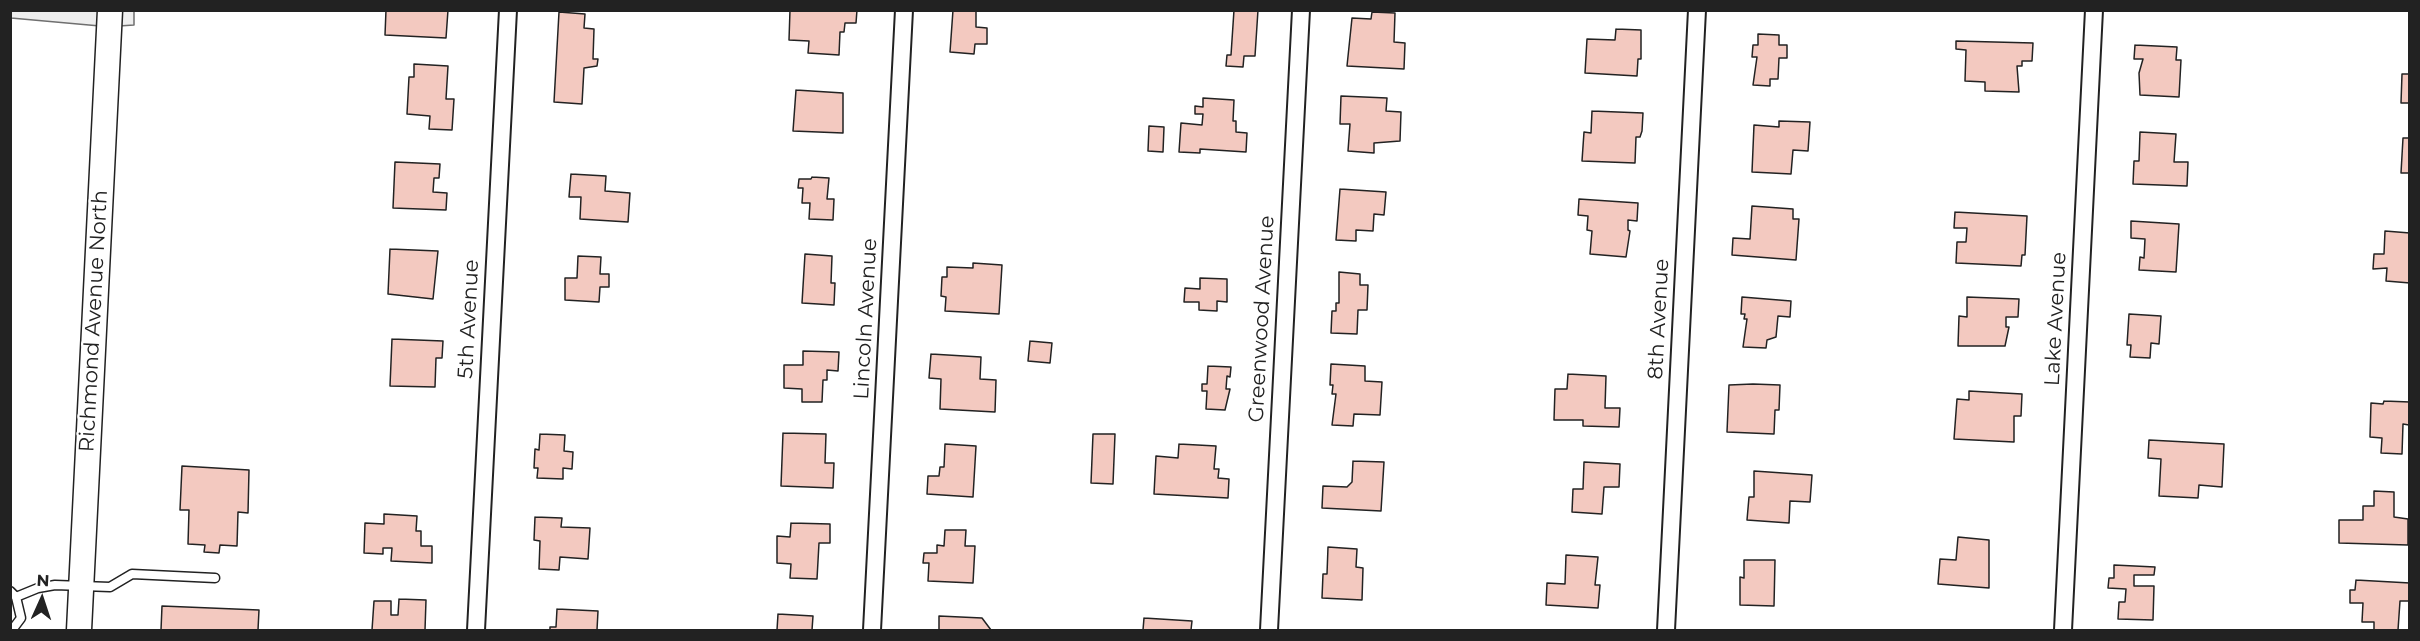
<!DOCTYPE html>
<html>
<head>
<meta charset="utf-8">
<style>
  body { margin:0 }
  #map { position:relative; width:2420px; height:641px; overflow:hidden; background:#fff; font-family:Montserrat,sans-serif }
  canvas { display:block }
  .frame { position:absolute; inset:0; border:12px solid #222; pointer-events:none }
  .north { position:absolute; left:12px; top:569px; width:60px; height:60px; -webkit-text-stroke:4px #fff; paint-order:stroke; rotate:3deg; font-size:16px; font-weight:700; line-height:24px; text-align:center; color:#222 }
  .north::after { content:''; display:block; margin:auto; width:21px; height:27px; background:#222; clip-path:polygon(50% 0,100% 100%,50% 72%,0 100%) }
</style>
</head>
<body>
<div id="map">
<canvas width="2420" height="641"></canvas>
<div class="frame"></div>
<div class="north">N</div>
</div>
<script>
const context = document.querySelector('canvas').getContext('2d');
context.lineJoin = 'round';
function fill(path, color) {
  context.fillStyle = color;
  context.fill(path, 'evenodd');
}
function poly(rows) {
  const path = new Path2D();
  for (const r of rows) {
    path.moveTo(r[0], r[1]);
    for (let i = 2; i < r.length; i += 2) path.lineTo(r[i], r[i + 1]);
  }
  return path;
}
function stroke(path, color, width, dash) {
  context.strokeStyle = color;
  context.lineWidth = width;
  context.lineCap = dash ? 'butt' : 'round';
  context.setLineDash(dash || []);
  context.stroke(path);
}
function drawText(font, color, halo, rows, align = 'center') {
  context.font = font + ' Montserrat,sans-serif';
  context.lineWidth = 4.5;
  context.setLineDash([]);
  context.textBaseline = 'middle';
  context.strokeStyle = halo;
  context.fillStyle = color;
  for (const [text, x, y, turn = 0] of rows) {
    context.save();
    context.translate(x, y);
    context.rotate((+turn || 0) * Math.PI / 180);
    context.textAlign = isNaN(turn) ? turn : align;
    if (halo) context.strokeText(text, 0, 0);
    context.fillText(text, 0, 0);
    context.restore();
  }
}
const green = poly([
  [10,11,100,11,100,26,11,18,10,11],
  [120,11,134,11,134,25,119,26,120,11]
]);
const building = poly([
  [386,10,448,10,446,38,385,35,386,10],
  [790,10,857,10,856,23,845,23,844,32,840,32,839,55,808,53,809,41,789,40,790,10],
  [953,10,976,10,976,27,987,28,987,44,975,44,974,54,950,52,953,10],
  [1234,10,1258,10,1255,56,1244,56,1243,67,1226,66,1227,55,1231,55,1234,10],
  [559,12,585,14,584,28,594,29,593,59,598,59,597,66,584,68,582,104,554,102,559,12],
  [1372,12,1395,13,1394,42,1405,43,1404,69,1347,66,1352,18,1371,19,1372,12],
  [1616,29,1641,30,1641,59,1638,59,1637,76,1585,73,1587,39,1615,40,1616,29],
  [1758,34,1779,35,1779,45,1787,45,1787,58,1779,58,1778,79,1770,79,1770,86,1753,85,1757,57,1752,57,1753,45,1758,45,1758,34],
  [1956,41,2033,43,2032,61,2022,61,2022,66,2017,66,2019,92,1985,91,1985,82,1965,81,1966,50,1956,49,1956,41],
  [2135,45,2177,47,2176,60,2181,60,2179,97,2140,95,2139,73,2143,59,2134,59,2135,45],
  [414,64,448,66,446,99,454,99,452,130,429,129,430,116,407,114,409,77,414,77,414,64],
  [2402,74,2410,74,2410,103,2401,103,2402,74],
  [796,90,843,93,843,133,793,131,796,90],
  [1341,96,1387,98,1386,111,1401,112,1400,141,1374,143,1374,153,1348,151,1350,124,1340,124,1341,96],
  [1203,98,1234,100,1233,121,1236,121,1236,132,1247,133,1246,152,1200,149,1200,153,1179,152,1181,123,1202,125,1203,114,1195,114,1195,106,1203,107,1203,98],
  [1592,111,1643,113,1642,131,1640,137,1636,137,1635,163,1582,161,1584,132,1591,133,1592,111],
  [1779,121,1810,122,1808,151,1793,150,1791,174,1752,172,1754,125,1779,127,1779,121],
  [1149,126,1164,127,1163,152,1148,151,1149,126],
  [2140,132,2176,134,2174,162,2188,162,2187,186,2133,184,2134,161,2139,161,2140,132],
  [2403,138,2410,138,2410,173,2401,173,2403,138],
  [395,162,440,164,439,178,434,178,433,192,447,193,446,210,393,208,395,162],
  [571,174,606,176,605,191,630,193,628,222,580,219,581,197,569,197,571,174],
  [812,177,829,178,827,199,834,199,833,220,809,219,810,203,802,203,803,188,798,188,799,179,811,179,812,177],
  [1340,189,1386,192,1384,215,1374,214,1373,231,1356,230,1356,241,1336,240,1340,189],
  [1579,199,1638,203,1637,221,1628,220,1628,230,1630,231,1626,257,1590,254,1592,231,1587,230,1588,216,1578,215,1579,199],
  [1752,206,1793,209,1793,219,1799,219,1796,260,1732,255,1733,238,1750,239,1752,206],
  [1955,212,2027,216,2025,255,2022,255,2021,266,1956,263,1957,242,1966,242,1967,228,1954,228,1955,212],
  [2131,221,2179,224,2176,272,2139,270,2140,257,2144,258,2145,239,2131,238,2131,221],
  [2385,231,2410,233,2410,283,2386,281,2387,268,2373,269,2374,254,2384,254,2385,231],
  [390,249,438,251,433,299,388,294,390,249],
  [805,254,832,256,831,283,835,283,834,305,802,303,805,254],
  [578,256,601,257,600,274,609,274,609,287,600,287,599,302,565,300,565,278,577,278,578,256],
  [973,263,1002,265,999,314,945,311,946,297,941,296,942,277,947,277,947,267,973,268,973,263],
  [1339,272,1360,274,1360,285,1368,285,1367,310,1358,310,1357,334,1331,333,1332,311,1336,311,1336,303,1339,303,1339,272],
  [1200,278,1227,279,1227,302,1217,301,1217,311,1199,310,1199,302,1184,302,1185,288,1200,289,1200,278],
  [1742,297,1791,301,1790,317,1778,316,1776,337,1767,340,1766,348,1743,347,1747,319,1744,319,1745,314,1741,314,1742,297],
  [1967,297,2019,299,2018,317,2006,317,2006,327,2009,327,2005,346,1958,346,1959,316,1967,317,1967,297],
  [2129,314,2161,316,2159,344,2151,343,2150,358,2130,357,2131,345,2127,345,2129,314],
  [392,339,443,341,442,358,436,358,435,387,390,386,392,339],
  [1030,341,1052,343,1050,363,1028,361,1030,341],
  [803,351,839,352,838,371,827,370,827,380,823,380,822,402,802,402,802,389,784,388,784,365,803,365,803,351],
  [931,354,981,357,980,379,996,380,995,412,940,409,941,379,929,378,931,354],
  [1331,364,1365,366,1365,381,1382,382,1380,415,1354,414,1353,426,1332,425,1336,394,1332,394,1333,385,1330,385,1331,364],
  [1208,366,1231,367,1230,377,1227,376,1226,389,1230,389,1225,410,1206,409,1207,391,1202,391,1202,384,1207,384,1208,366],
  [1568,374,1606,376,1605,408,1620,408,1619,427,1583,426,1583,420,1554,420,1555,389,1567,389,1568,374],
  [1753,384,1780,385,1779,410,1775,410,1774,434,1727,432,1729,385,1753,384],
  [1969,391,2022,394,2021,416,2014,416,2014,442,1954,439,1957,399,1969,400,1969,391],
  [2384,401,2410,402,2409,425,2403,424,2402,454,2381,453,2382,438,2370,437,2371,403,2383,404,2384,401],
  [783,433,826,434,825,463,834,463,833,488,781,486,783,433],
  [540,434,565,435,564,451,573,452,572,469,563,468,563,479,537,478,538,468,534,468,535,449,539,450,540,434],
  [1093,434,1115,434,1113,484,1091,483,1093,434],
  [2149,440,2224,444,2222,487,2199,485,2198,498,2159,496,2161,459,2148,458,2149,440],
  [945,444,976,446,973,497,927,494,928,476,939,476,940,467,944,467,945,444],
  [1179,444,1216,446,1214,469,1219,469,1218,478,1229,479,1228,498,1154,494,1156,456,1178,458,1179,444],
  [1353,461,1384,462,1381,511,1322,508,1323,486,1347,487,1352,482,1353,461],
  [1584,462,1620,464,1619,487,1604,487,1602,514,1572,512,1573,489,1583,489,1584,462],
  [182,466,249,470,248,513,238,512,237,546,220,545,219,553,204,552,205,545,188,544,189,510,180,510,182,466],
  [1754,471,1812,475,1810,502,1790,501,1789,523,1747,520,1749,497,1754,497,1754,471],
  [2374,491,2394,492,2394,517,2408,519,2408,545,2339,543,2339,520,2363,520,2363,506,2374,506,2374,491],
  [384,514,417,516,416,531,421,531,421,546,432,546,432,563,391,561,392,548,383,548,383,554,364,553,365,523,384,524,384,514],
  [535,517,562,518,561,527,590,528,588,559,560,557,559,570,539,569,540,541,534,540,535,517],
  [791,523,830,524,830,543,819,543,817,579,790,578,791,564,777,563,777,536,790,537,791,523],
  [945,530,966,530,965,546,975,546,973,583,928,581,929,563,923,563,924,553,937,553,937,545,944,546,945,530],
  [1958,537,1989,540,1989,588,1938,584,1940,559,1956,560,1958,537],
  [1328,547,1357,549,1356,567,1363,568,1362,600,1322,598,1323,574,1327,574,1328,547],
  [1566,555,1598,557,1595,585,1600,585,1598,608,1546,605,1547,583,1565,584,1566,555],
  [1744,560,1775,560,1774,606,1740,605,1740,577,1744,578,1744,560],
  [2114,565,2155,567,2154,575,2134,575,2134,586,2154,586,2153,620,2118,619,2119,602,2125,602,2126,589,2108,588,2109,578,2114,578,2114,565],
  [2356,580,2410,583,2410,601,2400,601,2398,630,2374,630,2374,622,2362,622,2363,603,2350,603,2350,590,2355,590,2356,580],
  [399,599,426,600,425,630,372,630,374,601,391,601,391,615,398,615,399,599],
  [162,606,259,610,258,630,161,630,162,606],
  [557,609,598,611,597,630,550,630,550,627,556,627,557,609],
  [778,614,813,616,812,630,777,630,778,614],
  [939,616,982,618,991,630,939,630,939,616],
  [1144,618,1192,621,1191,630,1143,630,1144,618]
]);
const lane = poly([
  [10,591,16,597,21,618,12,630],
  [16,597,38,588,55,585,110,587,132,574,215,578]
]);
const street = poly([
  [476,630,508,10],
  [872,630,904,10],
  [1269,630,1301,10],
  [1666,630,1697,10],
  [2063,630,2094,10]
]);
const secondary = poly([
  [79,630,110,10]
]);
const streetNames = [
  ["5th Avenue",469,319,-87],
  ["Lincoln Avenue",866,319,-87],
  ["Greenwood Avenue",1262,319,-87],
  ["8th Avenue",1659,319,-87],
  ["Lake Avenue",2056,319,-87],
  ["Richmond Avenue North",94,321,-87]
];
fill(green, '#eee');
stroke(green, '#6f6f6f', 1.5);
fill(building, '#f3c9c0');
stroke(building, '#222', 1.5);
stroke(lane, '#222', 11);
stroke(street, '#222', 20);
stroke(secondary, '#222', 27);
stroke(lane, '#fff', 8);
stroke(street, '#fff', 16);
stroke(secondary, '#fff', 24);
drawText('21px', '#222', '#fff', streetNames);
</script>
</body>
</html>
